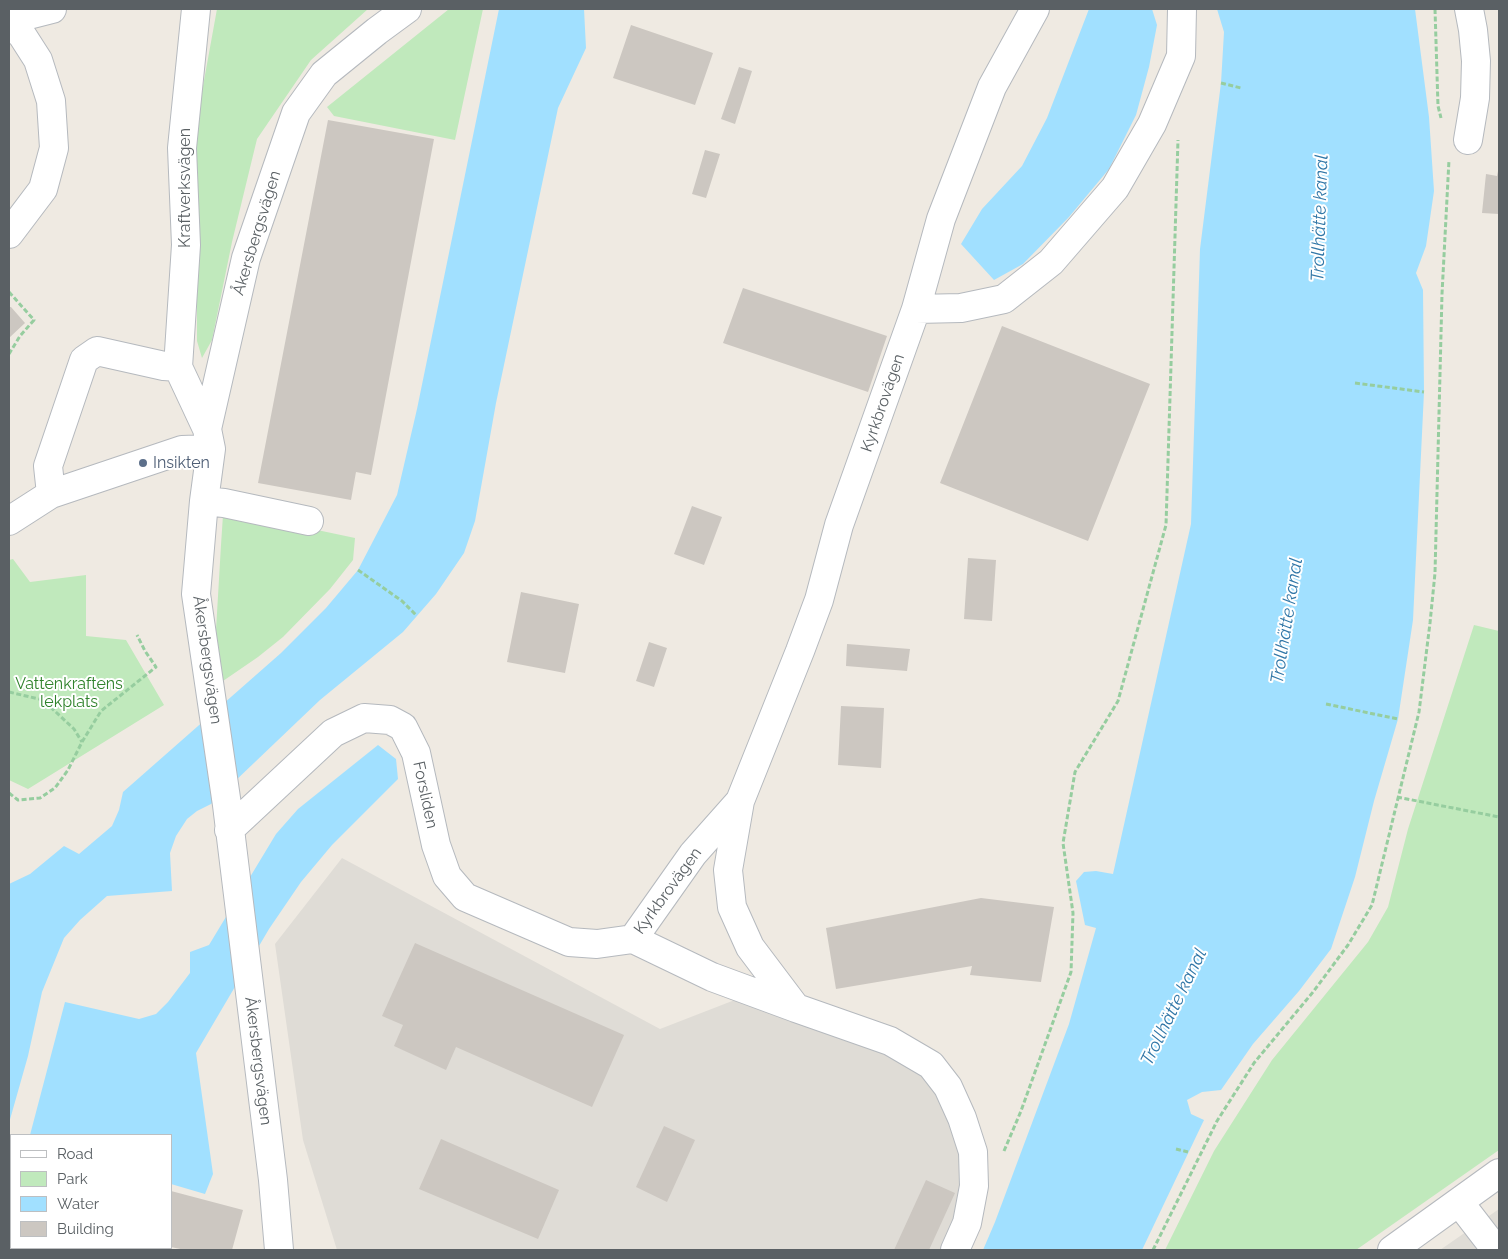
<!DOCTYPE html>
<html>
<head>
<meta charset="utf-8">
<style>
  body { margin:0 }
  #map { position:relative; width:1508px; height:1259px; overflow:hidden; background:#efeae2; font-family:Raleway,sans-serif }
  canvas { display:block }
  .frame { position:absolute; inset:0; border:10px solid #5a6064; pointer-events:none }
  .legend { position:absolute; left:10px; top:1134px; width:162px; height:115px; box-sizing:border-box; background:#fff; border:1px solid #bdbfc1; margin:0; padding:6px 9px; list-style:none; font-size:15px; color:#5a6064 }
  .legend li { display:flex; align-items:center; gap:10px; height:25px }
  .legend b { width:25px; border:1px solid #bdbfc1 }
</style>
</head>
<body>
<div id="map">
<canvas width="1508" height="1259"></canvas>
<div class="frame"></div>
<ul class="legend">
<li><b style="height:6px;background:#fff"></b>Road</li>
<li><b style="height:14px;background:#c0e9bc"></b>Park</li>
<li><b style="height:14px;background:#a1e0ff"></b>Water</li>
<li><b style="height:14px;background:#ccc7c1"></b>Building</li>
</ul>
</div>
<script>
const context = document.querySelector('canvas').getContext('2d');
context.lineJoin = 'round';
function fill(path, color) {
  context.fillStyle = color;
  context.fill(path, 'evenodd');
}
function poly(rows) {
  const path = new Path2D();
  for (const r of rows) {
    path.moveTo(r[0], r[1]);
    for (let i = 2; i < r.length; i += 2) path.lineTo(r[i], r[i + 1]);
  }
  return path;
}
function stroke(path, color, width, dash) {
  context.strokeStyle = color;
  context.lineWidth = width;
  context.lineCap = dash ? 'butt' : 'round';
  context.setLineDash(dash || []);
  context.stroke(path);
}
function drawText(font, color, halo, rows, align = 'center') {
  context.font = font + ' Raleway,sans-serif';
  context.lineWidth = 4;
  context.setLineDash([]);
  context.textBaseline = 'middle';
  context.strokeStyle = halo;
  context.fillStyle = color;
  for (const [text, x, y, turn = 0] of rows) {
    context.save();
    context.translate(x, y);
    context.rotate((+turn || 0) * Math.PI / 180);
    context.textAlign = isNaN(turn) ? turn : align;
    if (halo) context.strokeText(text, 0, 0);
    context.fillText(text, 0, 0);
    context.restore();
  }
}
const industrial = poly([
  [342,858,660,1029,745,996,902,1058,931,1084,954,1129,965,1184,944,1250,337,1250,303,1140,275,944],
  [1499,1209,1499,1250,1440,1250]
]);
const green = poly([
  [217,9,368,9,311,60,257,139,232,242,212,340,202,358,197,341,197,119],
  [449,9,483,9,455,140,334,116,327,107],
  [237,513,355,538,353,560,330,589,283,637,258,657,223,681,216,630,221,545,223,515],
  [13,559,30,582,86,575,86,636,126,640,164,705,28,789,9,780,9,560],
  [1474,625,1499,631,1499,1150,1356,1250,1165,1250,1214,1151,1272,1060,1368,942,1388,907,1408,829]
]);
const water = poly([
  [499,9,584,9,586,48,558,108,496,403,475,521,464,553,436,594,403,632,320,700,211,804,197,811,187,819,176,836,170,853,172,891,107,896,80,920,64,938,42,992,28,1056,9,1123,9,884,30,874,64,846,79,854,112,826,119,810,123,792,281,653,326,608,358,570,397,495,417,409],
  [1089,9,1152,9,1157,25,1149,67,1136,115,1109,169,1069,217,1023,264,994,280,961,244,982,209,1022,166,1047,118],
  [1217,9,1415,9,1429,117,1434,191,1426,246,1416,273,1423,290,1424,392,1413,620,1398,719,1374,801,1355,877,1331,949,1299,991,1253,1044,1221,1090,1202,1092,1187,1100,1191,1114,1204,1120,1142,1250,983,1250,995,1222,1069,1024,1096,928,1085,925,1076,881,1084,872,1096,871,1113,874,1191,524,1200,249,1221,83,1224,32],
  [378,745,396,759,398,779,332,845,301,882,269,929,196,1053,213,1174,205,1194,171,1184,171,1135,30,1135,65,1002,139,1019,156,1014,168,1002,190,973,190,952,209,945,276,834,298,809]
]);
const building = poly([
  [631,25,713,53,695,105,613,78],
  [739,67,752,71,735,124,721,119],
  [328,120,434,139,371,475,356,472,351,500,258,483],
  [705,150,720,154,706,198,692,194],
  [1498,171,1499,171,1499,214,1482,213,1486,174,1497,176],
  [743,288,887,336,868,392,723,343],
  [9,307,11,307,25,323,9,338],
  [1002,326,1150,384,1088,541,940,483],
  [692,506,722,517,704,565,674,554],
  [968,558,996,560,992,621,964,619],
  [521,592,579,604,565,673,507,662],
  [649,642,667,648,654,687,636,681],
  [847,644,910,649,907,671,846,666],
  [841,706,884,708,881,768,838,765],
  [981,898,1054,907,1041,982,970,975,972,966,836,989,826,928],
  [415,943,624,1035,592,1107,456,1047,446,1070,394,1046,403,1025,382,1016],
  [664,1126,695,1140,667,1202,636,1187],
  [441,1139,559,1190,538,1239,419,1189],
  [926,1180,955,1193,929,1250,894,1250],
  [171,1191,243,1210,232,1250,185,1250,171,1247]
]);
const path = poly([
  [1435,9,1438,106,1441,118],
  [1221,83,1241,88],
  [9,292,34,320,20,336,9,354],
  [1355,383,1424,392],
  [358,570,402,601,417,616],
  [9,692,43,700,74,729,82,742],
  [1326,704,1398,719],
  [9,793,18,800,40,798,55,788,68,770,82,742,101,711,156,667,145,651,137,635],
  [1397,797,1499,817],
  [1176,1149,1188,1152],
  [1004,1151,1021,1111,1071,972,1073,913,1063,843,1075,772,1118,701,1166,525,1178,140],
  [1153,1250,1217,1121,1254,1063,1313,992,1348,945,1372,905,1419,712,1430,623,1435,573,1442,294,1449,160]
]);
const minor = poly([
  [196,9,182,148,186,245,178,367,207,429],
  [9,20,52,9],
  [9,23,22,35,38,60,51,101,54,148,43,189,9,234],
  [1468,140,1475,98,1476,61,1473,30,1469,9],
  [916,309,961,308,1004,299,1051,262,1115,188,1152,124,1181,56,1182,9],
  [51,494,48,466,84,360,97,351,164,366,178,367],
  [204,501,224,503,309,521],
  [9,521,51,494,182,450,211,449],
  [740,801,693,854,633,939,712,977,796,1008],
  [229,830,333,733,364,718,390,720,403,727,416,753,436,845,447,876,465,897,569,942,597,944,633,939],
  [1459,1202,1496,1250],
  [279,1250,273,1180,227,805,196,594,204,501,211,449,207,429,246,258,296,113,324,74,377,31,407,9],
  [955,1250,967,1223,974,1186,973,1152,962,1118,948,1087,931,1065,890,1041,796,1008,750,947,732,907,728,870,740,801,800,651,819,600,839,525,916,309,941,219,992,87,1035,9],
  [1392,1250,1499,1173]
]);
const markers = [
  [143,463,5,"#5c6f8a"]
];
const streetNames = [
  ["Kraftverksvägen",185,188,-90],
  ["Åkersbergsvägen",257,233,-73],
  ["Kyrkbrovägen",883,403,-71],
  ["Åkersbergsvägen",207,660,82],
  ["Forsliden",425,795,78],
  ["Kyrkbrovägen",668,891,-54],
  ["Åkersbergsvägen",258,1061,83]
];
const serviceNames = [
  ["Insikten",153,463]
];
const parkNames = [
  ["Vattenkraftens",69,684],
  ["lekplats",69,702]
];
const waterNames = [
  ["Trollhätte kanal",1320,218,-88],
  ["Trollhätte kanal",1287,621,-81],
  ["Trollhätte kanal",1174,1007,-64]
];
fill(industrial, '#dfdcd6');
fill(green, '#c0e9bc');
fill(water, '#a1e0ff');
fill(building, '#ccc7c1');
stroke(minor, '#b5b9be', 30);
stroke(path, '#96cd9f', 3, [5, 2.5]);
stroke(minor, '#fff', 28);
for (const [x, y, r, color] of markers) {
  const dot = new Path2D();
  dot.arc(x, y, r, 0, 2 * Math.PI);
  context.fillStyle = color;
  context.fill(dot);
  stroke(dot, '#fff', 2);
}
drawText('16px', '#5a6064', '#fff', streetNames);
drawText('16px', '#4e5e75', '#fff', serviceNames, 'left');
drawText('16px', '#30822c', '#fff', parkNames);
drawText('italic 18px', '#3177a7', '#fff', waterNames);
</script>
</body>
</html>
